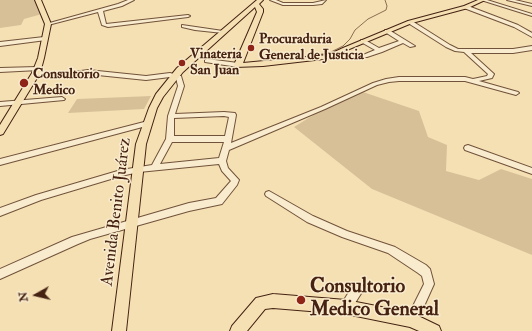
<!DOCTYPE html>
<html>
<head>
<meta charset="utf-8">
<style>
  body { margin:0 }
  #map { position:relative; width:532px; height:331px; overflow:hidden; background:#f5e0b4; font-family:"IM FELL Double Pica",serif }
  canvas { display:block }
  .north { position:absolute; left:16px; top:275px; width:40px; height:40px; -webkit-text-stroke:3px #f8ebce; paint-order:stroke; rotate:262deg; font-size:11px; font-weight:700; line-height:16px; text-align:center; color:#452212 }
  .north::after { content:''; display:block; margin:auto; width:14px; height:18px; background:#452212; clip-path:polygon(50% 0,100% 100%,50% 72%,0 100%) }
</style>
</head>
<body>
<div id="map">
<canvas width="532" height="331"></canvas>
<div class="north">N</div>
</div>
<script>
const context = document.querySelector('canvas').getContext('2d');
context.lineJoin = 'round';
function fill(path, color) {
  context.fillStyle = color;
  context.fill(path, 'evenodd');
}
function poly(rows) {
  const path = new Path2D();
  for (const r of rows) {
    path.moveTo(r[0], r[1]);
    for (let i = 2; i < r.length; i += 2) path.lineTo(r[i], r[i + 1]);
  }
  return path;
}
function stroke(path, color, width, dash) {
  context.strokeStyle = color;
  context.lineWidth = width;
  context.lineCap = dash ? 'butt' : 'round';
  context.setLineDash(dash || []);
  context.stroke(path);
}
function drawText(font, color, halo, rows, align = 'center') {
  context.font = font + ' "IM FELL Double Pica",serif';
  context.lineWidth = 3;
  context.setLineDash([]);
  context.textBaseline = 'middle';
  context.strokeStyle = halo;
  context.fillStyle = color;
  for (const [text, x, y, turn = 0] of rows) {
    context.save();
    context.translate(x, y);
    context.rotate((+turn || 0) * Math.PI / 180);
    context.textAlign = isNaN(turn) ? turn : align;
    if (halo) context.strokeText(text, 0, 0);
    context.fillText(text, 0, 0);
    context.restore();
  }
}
const green = poly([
  [0,0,34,0,42,14,24,19,21,25,0,28],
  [363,92,419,111,428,137,447,145,446,171,479,180,501,169,532,179,532,255,372,189,294,127,315,114],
  [151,96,144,109,68,113,77,99]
]);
const streamFar1 = poly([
  [315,55,327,54,343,46,350,39,355,30,368,19,386,10,387,6,385,0]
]);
const stream = poly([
  [314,55,327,54]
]);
const minor = poly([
  [128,0,134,0,122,6,103,11,106,24,188,15,190,16,188,17,108,27,102,25,98,12,48,25,46,24,118,4,128,0],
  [270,0,276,0,283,3,313,3,326,0,322,4,313,5,283,5,270,0],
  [481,0,487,0,532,14,532,16,481,0],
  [507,0,515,0,532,4,532,6,507,0],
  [464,6,468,6,518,25,532,33,532,37,514,27,464,8,464,6],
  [408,21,412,21,450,45,458,49,513,49,532,46,532,50,513,53,471,53,494,74,492,78,479,81,518,92,519,93,516,95,465,81,399,81,389,82,377,85,325,109,229,150,226,161,228,168,239,180,237,185,222,204,189,211,90,239,78,244,0,279,0,269,72,237,189,203,216,198,231,181,222,171,219,164,139,172,121,176,41,200,0,216,0,208,36,195,121,170,152,165,166,139,168,116,178,86,176,78,170,77,146,80,88,74,74,76,36,75,34,74,34,72,74,72,88,70,146,76,170,73,181,76,184,86,175,114,224,112,235,113,236,115,231,143,321,107,373,83,386,79,399,77,465,77,473,79,487,76,488,74,464,52,455,51,446,47,408,23,408,21],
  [224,116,229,117,225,136,174,136,174,118,224,116],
  [172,142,224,142,219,158,160,164,172,142],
  [182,25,223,31,225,32,223,33,195,30,182,27,182,25],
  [385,30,389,30,415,46,410,47,403,43,382,52,367,57,363,57,363,55,375,50,361,42,361,40,365,40,379,48,399,41,385,32,385,30],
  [44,37,46,38,46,40,0,46,0,42,44,37],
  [207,59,238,63,241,65,238,67,205,62,205,60,207,59],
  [37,67,40,69,39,70,0,72,0,68,37,67],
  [62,97,65,99,64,100,0,106,0,102,62,97],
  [148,121,152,123,150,125,0,165,0,159,148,121],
  [468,145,532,168,532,174,465,150,464,148,465,146,468,145],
  [269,191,313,216,347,231,395,247,426,265,430,269,434,284,416,324,412,326,408,324,406,320,424,284,422,276,418,273,388,253,342,237,307,222,266,196,265,194,266,192,269,191],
  [358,283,362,284,363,288,362,292,350,311,346,313,342,311,340,307,342,303,354,284,358,283]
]);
const major = poly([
  [35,0,41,0,51,24,44,58,40,73,3,134,0,135,0,125,32,73,38,58,45,24,35,0],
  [257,0,263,0,259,4,263,9,263,12,243,63,328,55,343,48,408,21,464,6,478,0,485,0,468,8,412,23,347,50,332,58,263,66,235,67,234,65,257,12,255,7,183,72,163,97,157,108,146,144,126,331,112,331,136,144,149,108,156,94,177,68,257,0],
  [273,294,346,300,412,313,439,326,441,331,419,331,410,327,346,314,273,308,265,309,247,331,230,331,232,326,256,298,273,294]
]);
const markers = [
  [251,48,4,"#8f2418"],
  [182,63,4,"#8f2418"],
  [24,83,5,"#8f2418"],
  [301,300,5,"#8f2418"]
];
const farPoinames = [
  ["Procuraduria",259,40],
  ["General de Justicia",259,56],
  ["Vinateria",190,55],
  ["San Juan",190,71],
  ["Consultorio",33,75],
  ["Medico",33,91]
];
const streetNames = [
  ["Avenida Benito Juárez",117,212,-83]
];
const nearPoinames = [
  ["Consultorio",310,288],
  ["Medico General",310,311]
];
fill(green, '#d7c098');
stroke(streamFar1, '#8b6d52', 1);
stroke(stream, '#8b6d52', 1.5);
stroke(minor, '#71523a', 2);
stroke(major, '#452212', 2);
fill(minor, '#f8ebce');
fill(major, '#f5e0b4');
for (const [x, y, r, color] of markers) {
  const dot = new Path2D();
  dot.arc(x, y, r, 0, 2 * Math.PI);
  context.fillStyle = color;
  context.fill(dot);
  stroke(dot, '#f8ebce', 1.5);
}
drawText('bold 14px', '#452212', '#f8ebce', farPoinames, 'left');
drawText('17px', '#452212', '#f8ebce', streetNames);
drawText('bold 20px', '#452212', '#f8ebce', nearPoinames, 'left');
</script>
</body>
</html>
